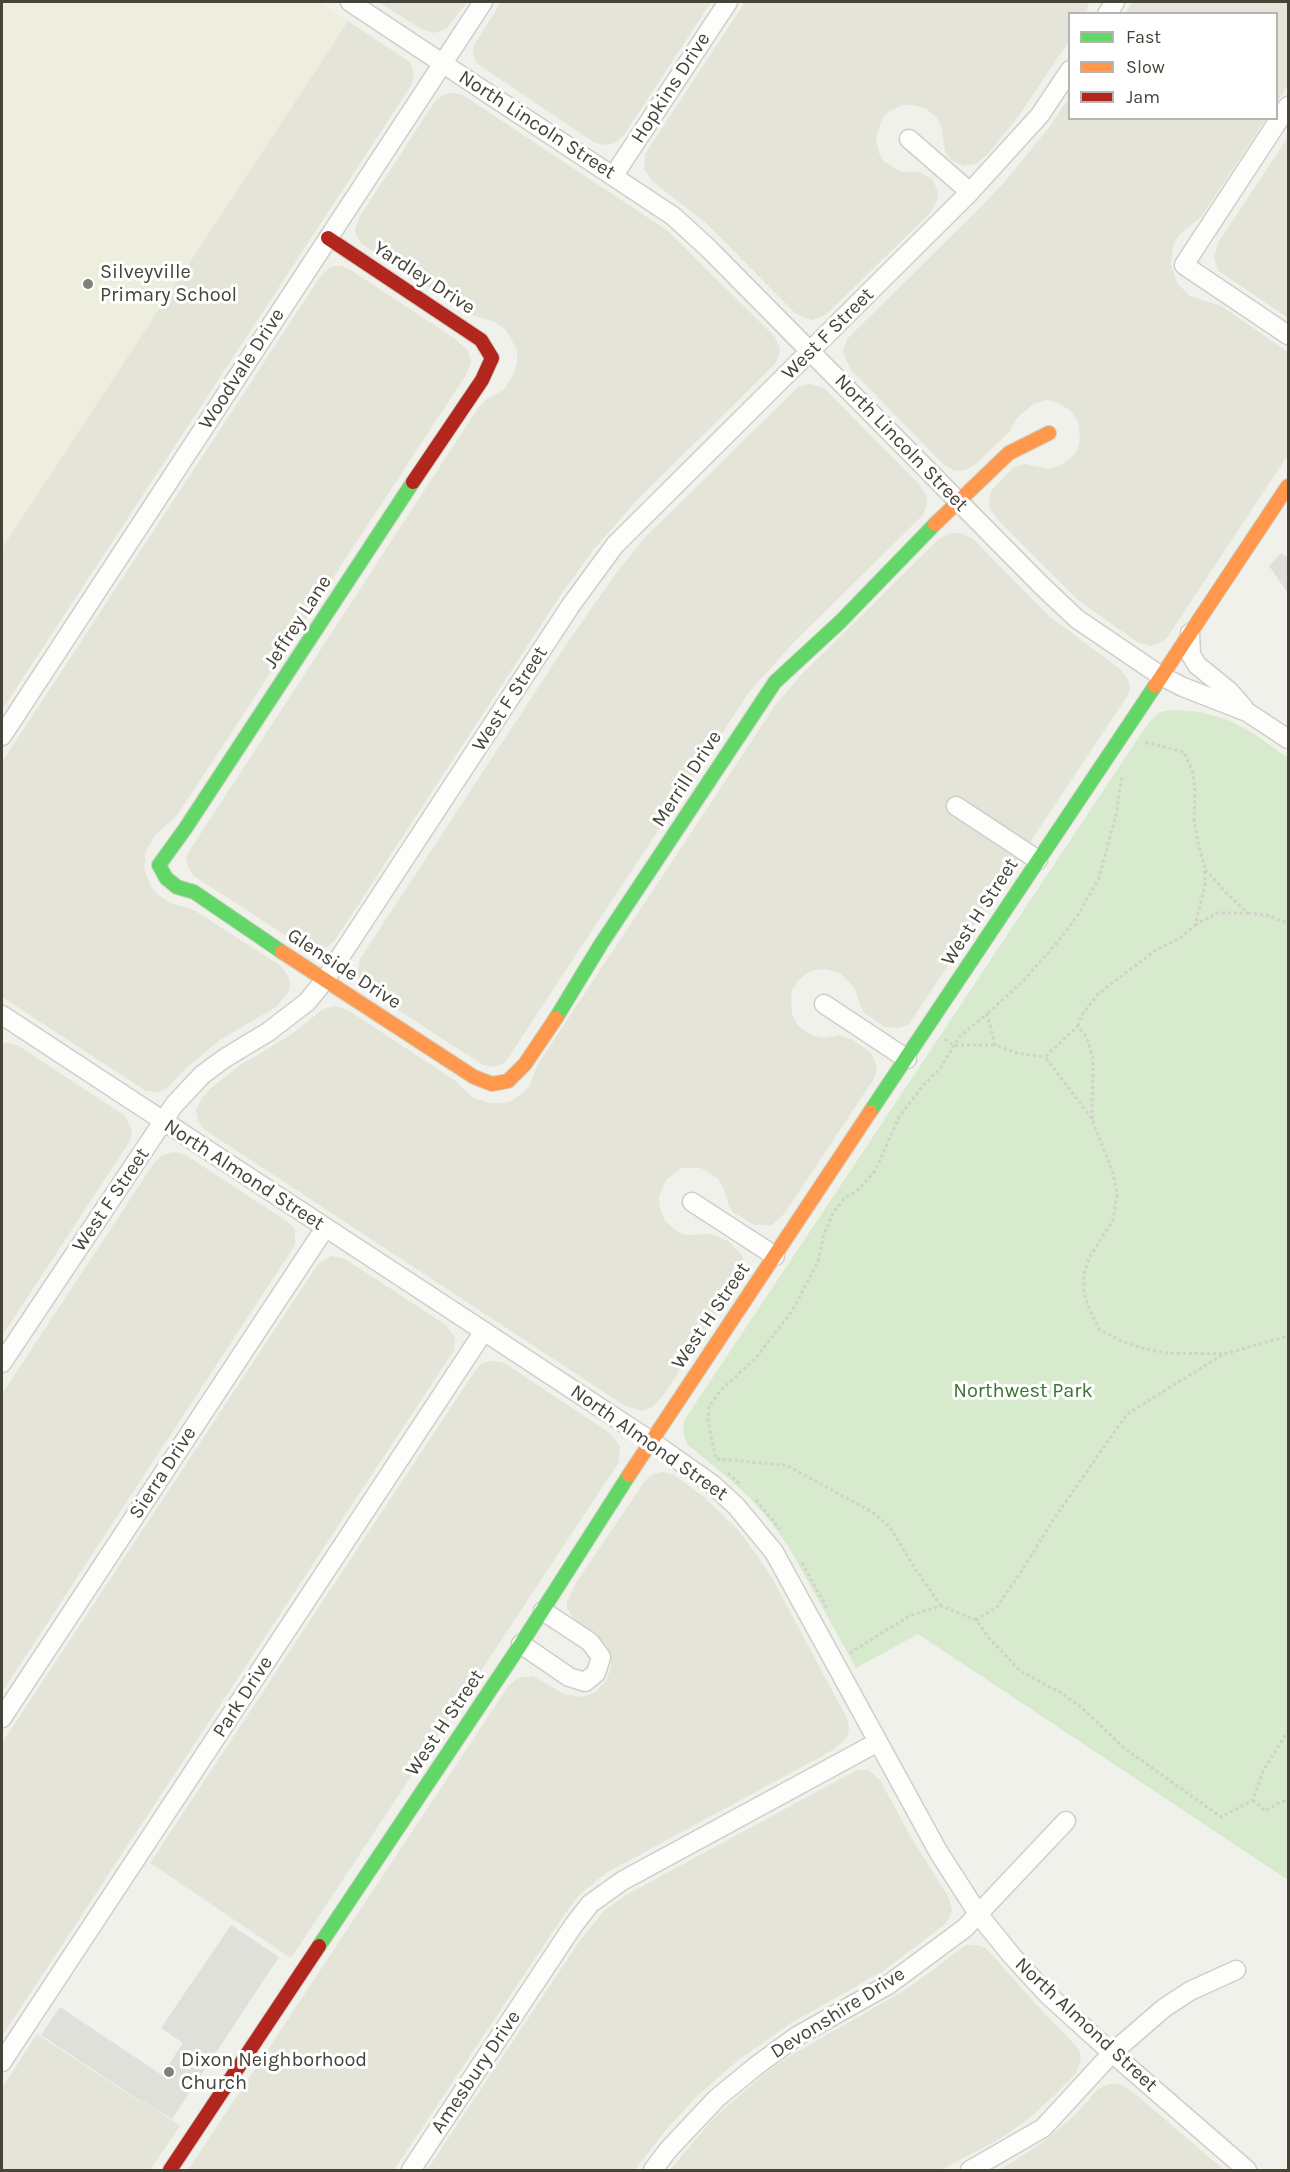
<!DOCTYPE html>
<html>
<head>
<meta charset="utf-8">
<style>
  body { margin:0 }
  #map { position:relative; width:1290px; height:2172px; overflow:hidden; background:#f1f1eb; font-family:Karla,sans-serif }
  canvas { display:block }
  .frame { position:absolute; inset:0; border:3px solid #464438; pointer-events:none }
  .legend { position:absolute; left:1068px; top:12px; width:210px; height:108px; box-sizing:border-box; background:#fff; border:2px solid #b5b4af; margin:0; padding:8px 10px; list-style:none; font-size:18px; color:#464438 }
  .legend li { display:flex; align-items:center; gap:12px; height:30px }
  .legend b { width:30px; border:2px solid #b5b4af }
</style>
</head>
<body>
<div id="map">
<canvas width="1290" height="2172"></canvas>
<div class="frame"></div>
<ul class="legend">
<li><b style="height:8px;background:#63d668"></b>Fast</li>
<li><b style="height:8px;background:#ff974d"></b>Slow</li>
<li><b style="height:8px;background:#b3261e"></b>Jam</li>
</ul>
</div>
<script>
const context = document.querySelector('canvas').getContext('2d');
context.lineJoin = 'round';
function fill(path, color) {
  context.fillStyle = color;
  context.fill(path, 'evenodd');
}
function poly(rows) {
  const path = new Path2D();
  for (const r of rows) {
    path.moveTo(r[0], r[1]);
    for (let i = 2; i < r.length; i += 2) path.lineTo(r[i], r[i + 1]);
  }
  return path;
}
function stroke(path, color, width, dash) {
  context.strokeStyle = color;
  context.lineWidth = width;
  context.lineCap = dash ? 'butt' : 'round';
  context.setLineDash(dash || []);
  context.stroke(path);
}
function drawText(font, color, halo, rows, align = 'center') {
  context.font = font + ' Karla,sans-serif';
  context.lineWidth = 6;
  context.setLineDash([]);
  context.textBaseline = 'middle';
  context.strokeStyle = halo;
  context.fillStyle = color;
  for (const [text, x, y, turn = 0] of rows) {
    context.save();
    context.translate(x, y);
    context.rotate((+turn || 0) * Math.PI / 180);
    context.textAlign = isNaN(turn) ? turn : align;
    if (halo) context.strokeText(text, 0, 0);
    context.fillText(text, 0, 0);
    context.restore();
  }
}
const residential = poly([
  [379,2,467,2,446,29,434,33,421,29],
  [501,2,711,2,624,135,615,143,606,145,595,143,476,63,473,52,474,45],
  [745,2,1087,2,1088,7,1086,13,1070,14,1069,41,1020,114,988,154,976,164,964,166,951,160,945,151,941,126,937,118,925,108,911,105,903,105,888,112,882,119,876,138,879,153,884,161,897,170,904,172,919,172,932,179,937,189,938,198,931,212,837,304,825,315,812,320,800,316,793,311,706,223,652,181,644,169,645,154],
  [1133,2,1288,2,1288,85,1277,103,1276,14,1125,13],
  [348,21,410,62,414,73,412,84,2,710,2,548],
  [452,93,463,95,668,231,775,337,779,346,780,353,774,365,635,502,594,549,562,593,335,940,326,948,311,950,305,948,194,876,188,867,186,856,478,408,487,399,504,390,514,373,517,362,517,350,506,330,495,322,469,314,362,244,356,235,355,229,360,216,436,100,445,94],
  [1069,98,1070,118,1266,119,1201,217,1179,235,1173,246,1171,264,1177,283,1190,296,1221,306,1288,352,1288,455,1168,636,1163,641,1151,646,1137,642,1078,600,998,520,991,510,989,505,991,491,1014,467,1025,464,1049,469,1060,466,1071,458,1078,449,1080,439,1078,422,1070,410,1056,402,1047,400,1033,404,1016,419,1010,431,976,464,965,470,955,471,944,465,850,369,843,352,847,339,852,334,983,205,1007,179,1051,125],
  [1288,137,1288,318,1223,274,1218,270,1214,258,1218,243],
  [334,266,341,266,349,269,454,338,468,350,471,362,466,375,176,817,156,834,146,851,144,870,151,886,157,894,170,903,194,910,281,966,289,978,290,984,289,991,276,1007,220,1040,185,1069,166,1089,159,1092,146,1091,2,997,2,762,320,277,329,268],
  [809,384,824,388,919,484,927,496,926,508,922,516,793,643,750,691,508,1058,504,1063,494,1067,483,1065,367,990,360,983,357,974,360,959,568,642,616,573,647,535,669,514,798,387],
  [951,533,961,533,973,539,1050,617,1120,669,1128,679,1130,688,1128,695,909,1024,899,1028,885,1027,863,1012,854,987,841,974,825,969,815,970,807,973,798,981,792,990,791,1002,792,1014,798,1026,813,1036,824,1038,839,1035,853,1040,871,1053,877,1065,876,1073,873,1080,784,1214,772,1225,755,1225,734,1213,729,1207,724,1189,718,1179,701,1168,682,1168,666,1180,659,1196,659,1205,665,1221,679,1233,687,1235,712,1234,728,1241,742,1255,745,1264,741,1278,664,1394,653,1407,642,1411,625,1406,205,1130,198,1121,196,1110,202,1098,211,1088,239,1066,292,1034,323,1009,334,1006,348,1010,454,1080,473,1098,490,1103,503,1103,511,1101,524,1092,530,1085,538,1064,776,704,802,674,940,538],
  [7,1043,17,1045,124,1115,132,1130,130,1141,2,1336,2,1044],
  [173,1152,184,1154,288,1222,295,1230,295,1245,2,1692,2,1394,154,1163,163,1155],
  [331,1256,345,1259,446,1325,455,1338,454,1350,2,2036,2,1743,318,1264],
  [491,1361,501,1362,506,1364,611,1434,620,1446,619,1462,291,1958,150,1863,475,1371,482,1363],
  [663,1472,674,1475,705,1498,737,1529,756,1554,773,1580,848,1720,849,1730,846,1739,833,1750,606,1873,579,1895,562,1918,394,2170,188,2170,509,1685,518,1678,533,1676,564,1694,583,1697,595,1692,606,1681,611,1667,606,1645,574,1620,567,1608,567,1602,577,1581,645,1481,653,1474],
  [857,1770,869,1770,880,1780,912,1839,948,1896,952,1910,949,1919,944,1925,883,1971,791,2023,737,2061,694,2099,665,2131,635,2170,427,2170,581,1939,605,1910,626,1895],
  [966,1945,978,1945,987,1949,1042,2011,1079,2049,1081,2059,1076,2073,1057,2093,1028,2119,1001,2138,941,2170,670,2170,712,2120,759,2078,788,2057,907,1989],
  [37,2034,142,2103,144,2101,180,2126,150,2170,2,2170,2,2088],
  [1109,2084,1120,2084,1133,2092,1224,2170,1000,2170,1046,2140,1076,2114,1098,2089]
]);
const education = poly([
  [2,2,319,2,348,21,2,548]
]);
const green = poly([
  [1173,710,1201,712,1228,720,1250,731,1288,758,1288,1880,918,1634,856,1668,790,1549,771,1522,751,1499,728,1478,687,1444,683,1430,684,1421,693,1407,1149,722,1160,712]
]);
const parking = poly([
  [1281,553,1288,558,1288,593,1269,566],
  [231,1925,279,1957,172,2119,144,2101,142,2102,41,2035,60,2007,162,2075,183,2043,161,2028]
]);
const path = poly([
  [1248,913,1266,915,1288,923],
  [1195,925,1217,913,1248,913,1229,896,1206,870],
  [988,1013,1021,983,1056,944,1078,915,1099,878,1116,815,1122,776],
  [1078,1026,1081,1016,1098,994,1153,952,1181,937,1195,925,1205,886,1205,868,1198,843,1194,819,1195,791,1193,773,1184,752,1144,742],
  [945,1039,953,1045,995,1045],
  [1092,1119,1093,1058,1087,1038,1078,1026,1045,1057,1092,1119,1113,1173,1117,1195,1113,1220,1089,1258,1084,1275,1084,1293,1090,1311,1100,1330,1121,1341,1141,1348,1166,1353,1224,1354],
  [728,1473,741,1485],
  [756,1500,780,1529],
  [802,1563,828,1610],
  [941,1606,914,1567,890,1527,872,1512,786,1465,716,1459,708,1421,709,1407,720,1391,756,1358,792,1311,818,1262,824,1234,833,1213,844,1199,859,1189,875,1171,899,1117,922,1087,941,1067,959,1037,987,1014,995,1045,1017,1053,1045,1057],
  [976,1620,997,1607,1023,1569,1053,1520,1127,1414,1224,1354,1288,1336],
  [850,1653,909,1616,941,1606,976,1620,989,1638,1020,1671,1063,1694,1082,1708,1124,1748,1221,1817,1253,1800,1263,1771,1288,1731],
  [1253,1800,1265,1811,1280,1802,1288,1800]
]);
const street = poly([
  [350,2,673,216,709,249,1041,585,1077,619,1161,676,1183,687,1247,712,1288,739],
  [1107,14,1115,2],
  [1288,106,1184,265,1288,335],
  [909,139,970,192],
  [614,175,728,2],
  [1190,633,1191,655,1197,665,1229,691,1244,708],
  [2,736,483,2],
  [956,806,1038,860],
  [824,1004,907,1059],
  [2,1015,651,1441,712,1484,736,1506,774,1552,939,1853,979,1915,1012,1956,1047,1994,1112,2053,1247,2170],
  [692,1202,775,1256],
  [2,1363,174,1105,202,1075,225,1058,268,1032,307,1002,325,980,571,605,615,545,970,192,1040,115,1070,70],
  [521,1644,569,1677,585,1682,596,1673,601,1657,590,1642,543,1611],
  [2,1718,325,1228],
  [2,2062,484,1331],
  [411,2170,573,1926,590,1904,622,1881,878,1742],
  [653,2170,668,2150,717,2098,756,2066,797,2036,888,1985,965,1928,1066,1821],
  [970,2170,1043,2128,1112,2053,1164,2008,1190,1991,1236,1970]
]);
const fast = poly([
  [282,952,194,892,177,887,166,878,159,865,185,829,413,482],
  [556,1018,601,944,775,682,841,621,935,524],
  [870,1112,1155,686],
  [319,1946,521,1644,629,1475]
]);
const slow = poly([
  [935,524,1009,453,1049,433],
  [1155,686,1288,486],
  [282,952,474,1077,492,1084,508,1081,525,1064,556,1018],
  [629,1475,870,1112]
]);
const jam = poly([
  [328,238,481,340,492,358,482,380,413,482],
  [170,2170,319,1946]
]);
const markers = [
  [88,284,6,"#828177"],
  [169,2072,6,"#828177"]
];
const streetNames = [
  ["Hopkins Drive",671,88,-57],
  ["North Lincoln Street",537,125,33],
  ["Yardley Drive",424,278,33],
  ["West F Street",828,334,-45],
  ["Woodvale Drive",242,369,-57],
  ["North Lincoln Street",901,443,46],
  ["Jeffrey Lane",298,622,-57],
  ["West F Street",510,699,-57],
  ["Merrill Drive",687,779,-57],
  ["West H Street",980,912,-57],
  ["Glenside Drive",344,969,33],
  ["North Almond Street",244,1175,33],
  ["West F Street",111,1200,-56],
  ["West H Street",711,1316,-56],
  ["North Almond Street",649,1443,35],
  ["Sierra Drive",163,1473,-57],
  ["Park Drive",243,1697,-57],
  ["West H Street",445,1723,-56],
  ["Devonshire Drive",838,2013,-32],
  ["North Almond Street",1086,2025,43],
  ["Amesbury Drive",476,2072,-56]
];
const poiNames = [
  ["Silveyville",100,272],
  ["Primary School",100,295],
  ["Dixon Neighborhood",181,2060],
  ["Church",181,2083]
];
const parkNames = [
  ["Northwest Park",1023,1391]
];
fill(residential, '#e4e4d9');
fill(education, '#eeeede');
fill(green, '#d7eacd');
fill(parking, '#e0e0db');
stroke(street, '#cfcec9', 21);
stroke(fast, '#d0d1c4', 16);
stroke(slow, '#d0d1c4', 16);
stroke(jam, '#d0d1c4', 16);
stroke(path, '#d1d1ca', 3, [3, 3]);
stroke(street, '#fdfdfc', 18);
stroke(fast, '#63d668', 14);
stroke(slow, '#ff974d', 14);
stroke(jam, '#b3261e', 14);
for (const [x, y, r, color] of markers) {
  const dot = new Path2D();
  dot.arc(x, y, r, 0, 2 * Math.PI);
  context.fillStyle = color;
  context.fill(dot);
  stroke(dot, '#fff', 2);
}
drawText('20px', '#464438', '#fff', streetNames);
drawText('20px', '#464438', '#fff', poiNames, 'left');
drawText('20px', '#37732f', '#fff', parkNames);
</script>
</body>
</html>
